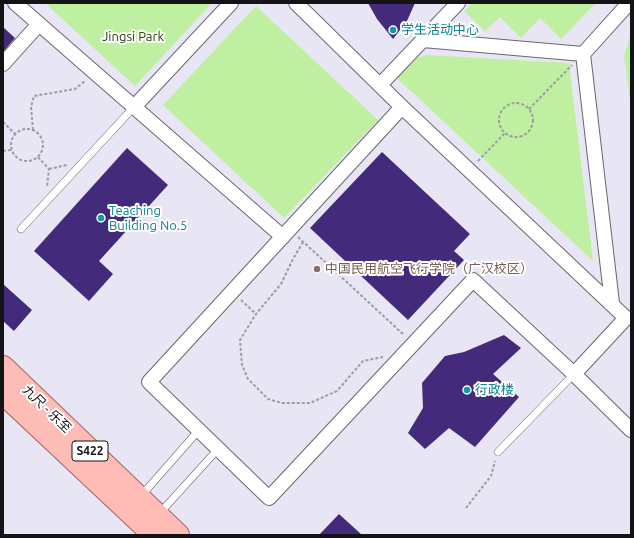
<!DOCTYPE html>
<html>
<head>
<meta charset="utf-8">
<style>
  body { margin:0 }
  #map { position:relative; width:634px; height:538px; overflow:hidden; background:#f1f0f7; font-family:Ubuntu,sans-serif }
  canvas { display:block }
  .frame { position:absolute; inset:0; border:4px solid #141417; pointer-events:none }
</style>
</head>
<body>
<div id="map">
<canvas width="634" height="538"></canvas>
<div class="frame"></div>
</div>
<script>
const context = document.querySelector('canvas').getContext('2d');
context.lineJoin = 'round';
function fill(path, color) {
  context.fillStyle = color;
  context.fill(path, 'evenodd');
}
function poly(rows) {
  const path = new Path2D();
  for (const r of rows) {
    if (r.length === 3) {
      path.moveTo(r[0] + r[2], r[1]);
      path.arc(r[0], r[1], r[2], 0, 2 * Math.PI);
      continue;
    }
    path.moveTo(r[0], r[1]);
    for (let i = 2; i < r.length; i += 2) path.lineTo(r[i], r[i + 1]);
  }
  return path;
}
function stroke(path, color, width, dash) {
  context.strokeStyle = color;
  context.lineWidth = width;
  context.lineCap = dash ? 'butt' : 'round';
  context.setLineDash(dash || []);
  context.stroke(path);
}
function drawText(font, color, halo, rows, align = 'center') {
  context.font = font + ' Ubuntu,"Noto Sans SC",sans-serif';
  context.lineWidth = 4;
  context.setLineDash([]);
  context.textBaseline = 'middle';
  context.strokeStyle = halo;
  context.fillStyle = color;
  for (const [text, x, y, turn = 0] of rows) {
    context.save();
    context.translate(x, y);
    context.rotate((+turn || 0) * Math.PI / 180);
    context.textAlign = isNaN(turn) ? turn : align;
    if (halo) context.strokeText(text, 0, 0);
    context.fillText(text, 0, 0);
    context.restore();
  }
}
const built = poly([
  [3,3,631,3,631,535,3,535]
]);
const green = poly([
  [45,3,212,3,135,86],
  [472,3,596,3,561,39,540,18,521,38,500,17,485,31,464,11],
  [256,6,378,120,284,218,163,105],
  [631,32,631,107,624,56],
  [426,55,569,63,593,261,397,78,411,60]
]);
const building = poly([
  [368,3,415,3,407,21,393,39,377,19],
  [3,27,15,38,3,52],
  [127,148,168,185,99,261,113,274,89,301,34,251],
  [382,152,470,234,454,251,464,260,408,320,310,228],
  [3,284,32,310,14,331,3,321],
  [504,335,521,348,493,374,519,397,475,447,449,428,425,449,408,433,423,408,422,383,445,356,464,352],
  [339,514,362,535,319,535]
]);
const path = poly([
  [516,120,17],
  [529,109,572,65],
  [3,122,15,134],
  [27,145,16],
  [33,130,31,107,34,96,75,89,85,81],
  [3,151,11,150],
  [38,157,49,169,47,187],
  [478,161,505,133],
  [49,169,67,165],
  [298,237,404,335],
  [303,242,293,259,281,284,256,314,240,340,242,365,248,379,268,399,282,403,310,403,337,391,363,361,383,357],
  [241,300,256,314],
  [466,508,491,476,495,461]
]);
const service = poly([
  [21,229,134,107],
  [498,452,574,374],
  [141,496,199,430],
  [159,514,218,449]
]);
const minor = poly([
  [15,3,283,237],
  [296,3,402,107,626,318,574,374,473,280,269,498,149,382,402,107],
  [423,40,583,54,612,303],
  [583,54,629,3],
  [3,64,39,24],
  [380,85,458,3],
  [134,107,231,3],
  [574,374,631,430]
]);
const primary = poly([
  [3,367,178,535],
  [3,393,154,535]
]);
const markers = [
  [393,30,4,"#0f9aa8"],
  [101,218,4,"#0f9aa8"],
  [317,269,4,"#8d6e63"],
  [467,390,4,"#0f9aa8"]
];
const shields = [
  [90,451,36]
];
const shieldNames = [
  ["S422",90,451]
];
const cultureNames = [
  ["学生活动中心",401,30],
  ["Teaching",109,211],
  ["Building No.5",109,226],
  ["行政楼",475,390]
];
const parkNames = [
  ["Jingsi Park",133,37]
];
const educationNames = [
  ["中国民用航空飞行学院（广汉校区）",325,269]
];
const streetNames = [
  ["九尺 - 乐至",47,409,44]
];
fill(built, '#e8e6f5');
fill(green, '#bff0a1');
fill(building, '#442a7a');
stroke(service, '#69686f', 8);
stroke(minor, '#69686f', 16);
stroke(primary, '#aa645e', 24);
stroke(path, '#9d9ca1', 2, [3, 2]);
stroke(service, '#fff', 7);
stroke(minor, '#fff', 14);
stroke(primary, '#fdbcb5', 22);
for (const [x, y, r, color] of markers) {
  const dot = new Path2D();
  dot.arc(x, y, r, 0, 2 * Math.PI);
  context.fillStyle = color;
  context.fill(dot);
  stroke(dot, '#fff', 1.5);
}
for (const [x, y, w] of shields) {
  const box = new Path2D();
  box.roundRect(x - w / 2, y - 10, w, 20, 3);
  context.fillStyle = '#fff';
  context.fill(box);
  stroke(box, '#141417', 1);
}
drawText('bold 12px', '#141417', null, shieldNames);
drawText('13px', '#0d838f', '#fff', cultureNames, 'left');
drawText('13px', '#214202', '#fff', parkNames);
drawText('13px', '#785e54', '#fff', educationNames, 'left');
drawText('13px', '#141417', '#fff', streetNames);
</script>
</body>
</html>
